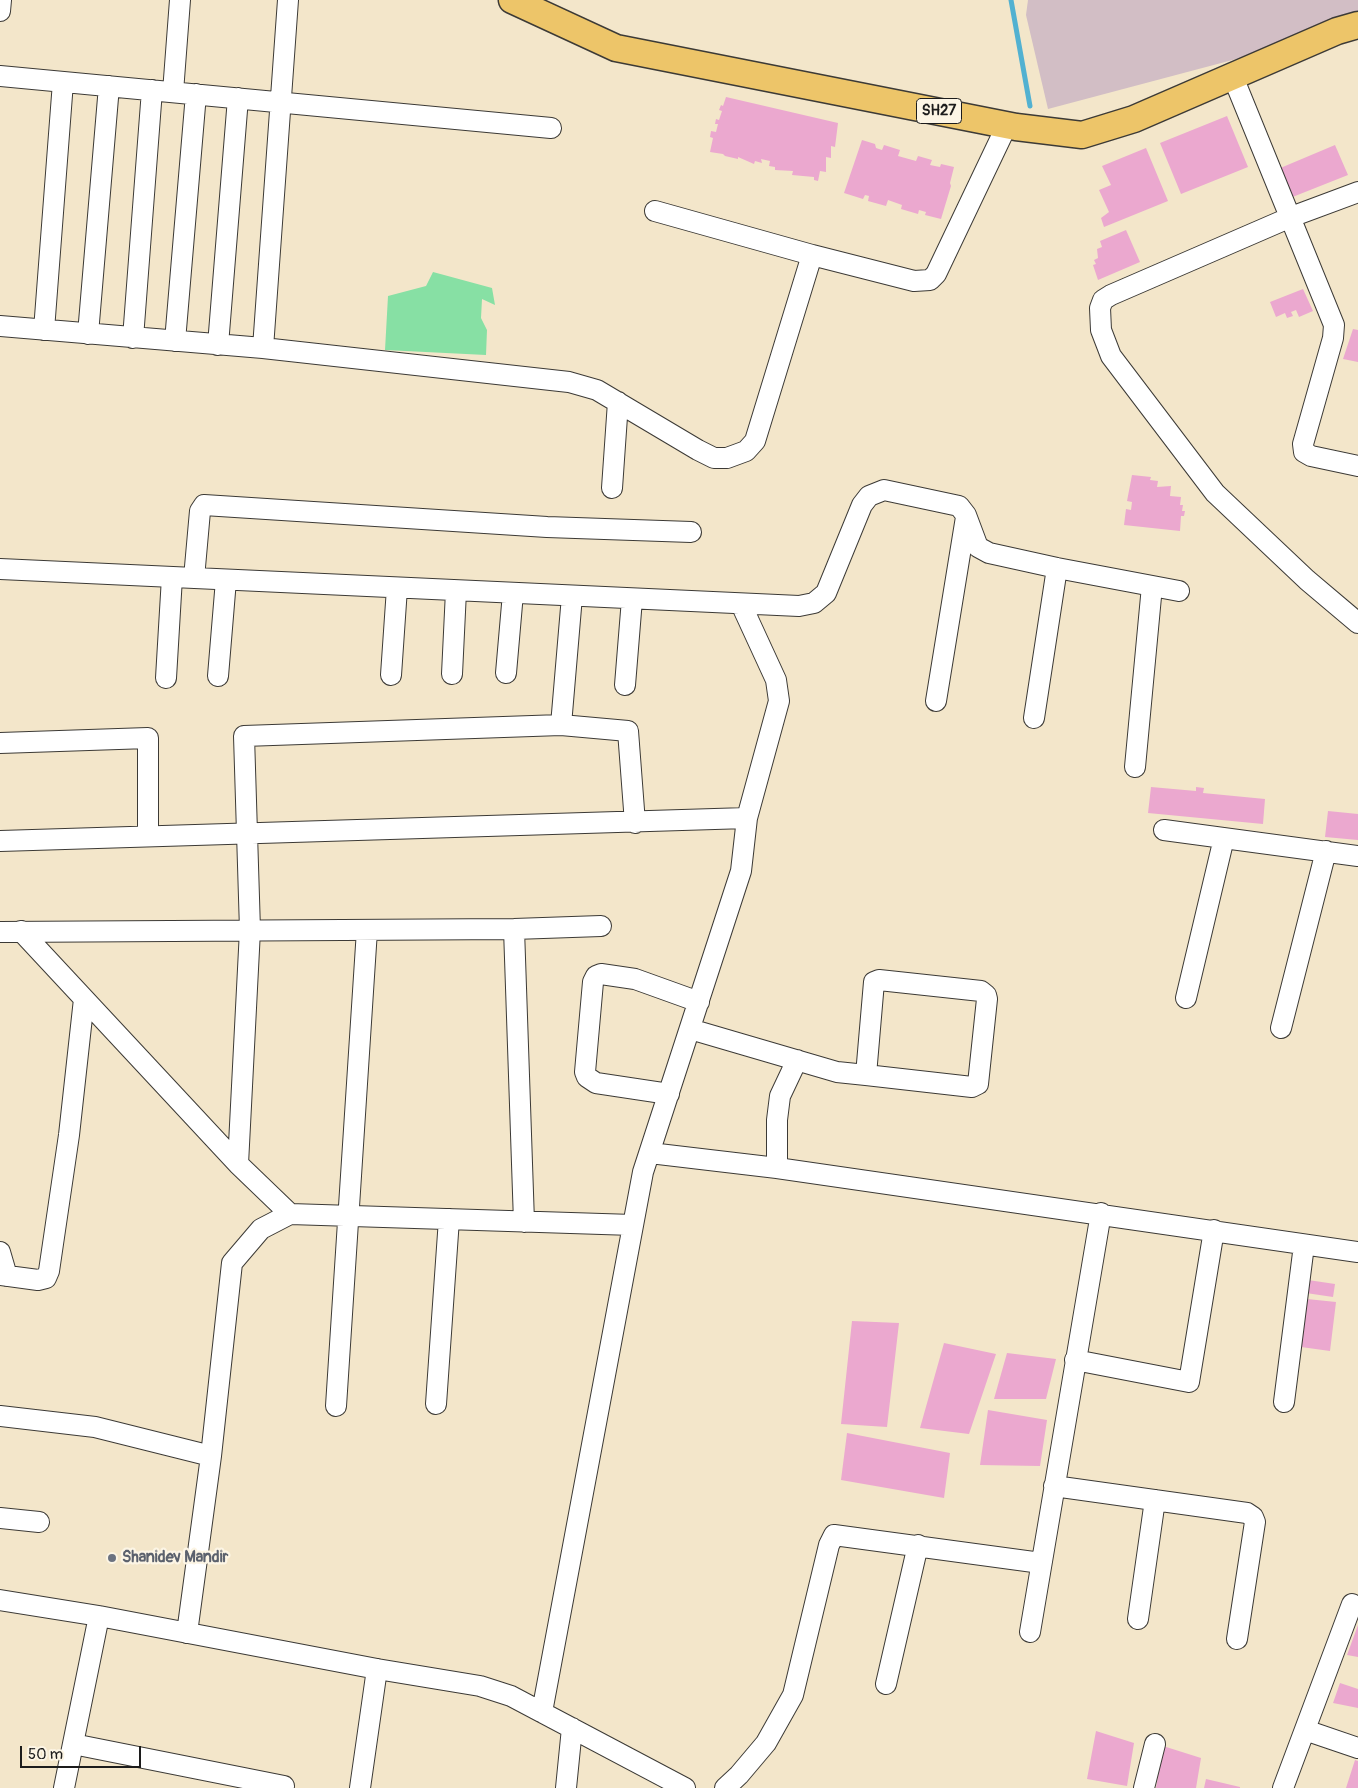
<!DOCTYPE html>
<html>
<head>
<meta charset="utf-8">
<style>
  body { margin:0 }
  #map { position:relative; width:1358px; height:1788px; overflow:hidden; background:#f3e6ca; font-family:Pangolin,sans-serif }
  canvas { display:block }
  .scale { position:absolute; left:20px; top:1746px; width:121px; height:22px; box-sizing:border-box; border:2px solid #1c1c1c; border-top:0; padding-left:6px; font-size:15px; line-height:18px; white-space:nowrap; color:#1c1c1c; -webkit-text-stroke:4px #fcf5e5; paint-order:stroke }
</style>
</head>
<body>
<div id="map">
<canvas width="1358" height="1788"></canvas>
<div class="scale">50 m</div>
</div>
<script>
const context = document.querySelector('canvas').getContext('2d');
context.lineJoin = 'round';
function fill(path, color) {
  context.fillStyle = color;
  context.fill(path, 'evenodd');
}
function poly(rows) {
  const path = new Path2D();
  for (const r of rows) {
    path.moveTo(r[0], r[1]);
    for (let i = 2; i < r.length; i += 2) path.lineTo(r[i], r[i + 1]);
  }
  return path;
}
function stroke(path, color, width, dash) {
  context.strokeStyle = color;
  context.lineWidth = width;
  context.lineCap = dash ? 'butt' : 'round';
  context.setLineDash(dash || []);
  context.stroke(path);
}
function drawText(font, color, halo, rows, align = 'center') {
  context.font = font + ' Pangolin,sans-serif';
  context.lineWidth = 4.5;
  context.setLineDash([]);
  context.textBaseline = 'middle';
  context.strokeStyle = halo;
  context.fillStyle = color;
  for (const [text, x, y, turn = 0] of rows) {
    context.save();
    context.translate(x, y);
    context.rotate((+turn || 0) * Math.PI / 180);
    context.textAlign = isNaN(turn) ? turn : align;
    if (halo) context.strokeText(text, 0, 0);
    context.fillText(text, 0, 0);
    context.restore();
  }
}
const industrial = poly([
  [1028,0,1358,0,1358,14,1240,58,1048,109,1026,15]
]);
const green = poly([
  [433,272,492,288,495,305,482,299,481,318,487,330,486,355,385,350,388,296,426,286]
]);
const stream = poly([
  [1011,0,1030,106]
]);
const building = poly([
  [726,97,838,123,835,147,831,146,831,158,826,157,826,172,820,171,818,181,814,180,814,177,792,175,793,171,775,170,775,167,769,166,770,161,761,159,762,163,755,161,754,164,738,157,738,159,725,156,723,154,710,152,713,138,710,137,711,131,716,132,718,124,715,124,716,119,719,120,722,111,719,110,721,105,723,106],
  [1227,116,1248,167,1181,194,1160,143],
  [862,140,875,144,876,148,882,150,884,145,900,150,898,156,916,161,918,156,932,160,930,165,940,167,941,164,954,167,950,183,951,186,941,219,925,215,926,212,919,210,918,214,901,209,902,205,888,200,886,206,868,201,869,196,865,195,863,199,844,193],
  [1335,145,1348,175,1290,198,1278,169],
  [1146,148,1168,201,1104,227,1101,218,1109,212,1099,190,1111,185,1102,166],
  [1126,230,1140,262,1098,280,1093,265,1096,264,1094,260,1098,258,1097,249,1102,247,1100,241],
  [1303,289,1313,311,1299,317,1296,310,1291,312,1293,316,1287,318,1285,313,1276,317,1270,302],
  [1353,329,1358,330,1358,362,1343,359],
  [1132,475,1151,477,1150,480,1158,481,1157,487,1171,486,1170,496,1181,497,1180,505,1183,505,1182,511,1185,511,1184,516,1181,516,1180,531,1124,525,1126,509,1131,510,1132,502,1127,501],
  [1151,787,1196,791,1196,787,1204,788,1203,793,1265,799,1263,824,1148,813],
  [1328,811,1358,814,1358,840,1325,837],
  [1308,1280,1335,1284,1333,1297,1306,1293],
  [1307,1299,1336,1302,1330,1351,1301,1347],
  [852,1321,899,1323,887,1427,841,1424],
  [944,1343,996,1354,969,1434,920,1428],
  [1007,1353,1056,1359,1046,1399,994,1399],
  [988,1410,1047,1420,1040,1466,980,1465],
  [847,1433,950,1453,944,1498,841,1480],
  [1358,1625,1358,1657,1347,1655],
  [1340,1683,1358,1689,1358,1708,1333,1703],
  [1096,1731,1134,1743,1127,1786,1087,1779],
  [1163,1746,1201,1758,1196,1788,1156,1788],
  [1355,1760,1358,1761,1358,1788,1346,1788],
  [1206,1779,1240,1787,1240,1788,1204,1788]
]);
const minor = poly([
  [0,11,1,0],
  [0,76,551,128],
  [1233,77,1334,325,1333,338,1303,444,1304,452,1311,456,1358,466],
  [173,92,180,0],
  [1358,192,1291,217,1111,295,1103,300,1100,308,1101,330,1111,356,1215,493,1307,580,1358,623],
  [655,211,812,255],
  [0,326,263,348,569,382,597,390,698,450,714,458,727,458,746,451,755,441,812,255,914,281,930,280,936,274,1007,125],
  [44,330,63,82],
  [88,334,109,86],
  [133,338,152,90],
  [175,341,196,94],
  [218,345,238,98],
  [263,348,288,0],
  [612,488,618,402],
  [0,569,799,606,814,603,826,593,862,505,869,496,884,490,959,506,966,515,978,547,989,553,1057,568,1179,591],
  [194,578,200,511,204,505,547,527,691,532],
  [506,673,513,593],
  [452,674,456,591],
  [391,675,397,588],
  [218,676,226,580],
  [166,678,172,577],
  [625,685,632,599],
  [936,701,966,517],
  [1034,718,1057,568],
  [561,725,572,596],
  [0,743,148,738,148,835],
  [1135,767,1152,586],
  [1164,830,1358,856],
  [0,841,747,818],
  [514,929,524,1222],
  [21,931,238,1164,250,930,244,736,561,725,628,731,635,823],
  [0,932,514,929,601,926],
  [1186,998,1224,838],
  [1281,1028,1326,851],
  [690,1029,837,1072,866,1075,972,1087,978,1084,987,999,986,995,981,991,879,980,874,982,866,1075],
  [669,1094,596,1083,587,1077,585,1072,593,982,596,976,601,974,635,979,699,1002],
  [650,1153,777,1168,1358,1252],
  [238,1164,290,1214,633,1225],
  [777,1168,777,1120,780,1096,797,1060],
  [0,1252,7,1276],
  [0,1275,38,1280,46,1278,49,1271,69,1135,84,999],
  [1075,1360,1189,1382,1214,1230],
  [1284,1402,1304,1245],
  [436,1404,449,1219],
  [336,1406,367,930],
  [0,1416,95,1427,211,1456],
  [1054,1486,1247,1513,1253,1517,1255,1522,1237,1639],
  [0,1518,39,1522],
  [0,1600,99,1616,377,1669,480,1686,511,1696,685,1788],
  [1138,1619,1155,1500],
  [1030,1632,1101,1213],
  [187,1633,211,1456,232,1263,261,1229,290,1214],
  [886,1684,918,1545],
  [542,1712,643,1172,741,871,747,818,779,701,776,680,741,604],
  [1305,1730,1358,1748],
  [73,1744,284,1786],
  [64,1788,99,1616],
  [360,1788,377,1669],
  [566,1788,572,1728],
  [725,1788,739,1775,766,1743,793,1695,829,1545,834,1535,1041,1563],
  [1144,1788,1155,1744],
  [1283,1788,1352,1604]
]);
const major = poly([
  [512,0,616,48,1016,127,1082,135,1134,119,1337,31,1358,25]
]);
const markers = [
  [112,1558,5,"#6b7280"]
];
const shields = [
  [939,111,45]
];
const shieldNames = [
  ["SH27",939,111]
];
const worshipNames = [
  ["Shanidev Mandir",122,1558]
];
fill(industrial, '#d2bec5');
fill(green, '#87e0a4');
stroke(stream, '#52b1d1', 5);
fill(building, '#eba8cf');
stroke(minor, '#3c3a36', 22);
stroke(major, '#3c3a36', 29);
stroke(minor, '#fff', 20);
stroke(major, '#edc569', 26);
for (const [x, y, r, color] of markers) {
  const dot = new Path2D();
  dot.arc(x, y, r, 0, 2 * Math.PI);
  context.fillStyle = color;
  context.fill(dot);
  stroke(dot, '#fcf5e5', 2);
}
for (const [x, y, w] of shields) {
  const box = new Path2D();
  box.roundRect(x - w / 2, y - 12.5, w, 25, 4);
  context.fillStyle = '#fcf5e5';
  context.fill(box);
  stroke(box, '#1c1c1c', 1);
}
drawText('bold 15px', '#1c1c1c', null, shieldNames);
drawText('bold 16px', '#5b616d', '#fcf5e5', worshipNames, 'left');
</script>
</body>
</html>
